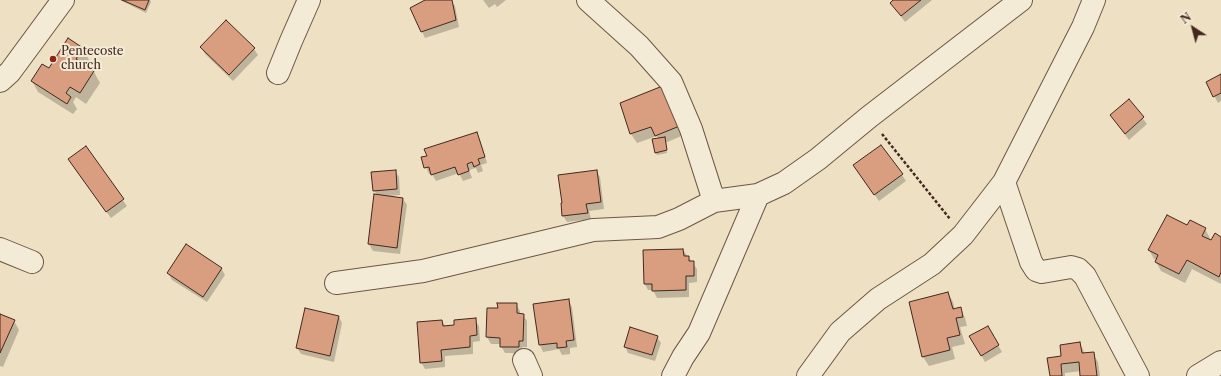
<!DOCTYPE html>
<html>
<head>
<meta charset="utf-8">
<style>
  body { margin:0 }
  #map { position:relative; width:1221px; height:376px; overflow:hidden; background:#eee0c2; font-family:"Libre Caslon Text",serif }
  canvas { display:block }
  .north { position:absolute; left:1173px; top:8px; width:40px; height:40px; -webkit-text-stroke:3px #f4ebd7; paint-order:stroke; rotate:324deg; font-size:11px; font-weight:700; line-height:16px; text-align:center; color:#42281e }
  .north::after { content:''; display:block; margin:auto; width:14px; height:18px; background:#42281e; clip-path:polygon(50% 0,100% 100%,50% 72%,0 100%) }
</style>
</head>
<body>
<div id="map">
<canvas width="1221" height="376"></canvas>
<div class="north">N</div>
</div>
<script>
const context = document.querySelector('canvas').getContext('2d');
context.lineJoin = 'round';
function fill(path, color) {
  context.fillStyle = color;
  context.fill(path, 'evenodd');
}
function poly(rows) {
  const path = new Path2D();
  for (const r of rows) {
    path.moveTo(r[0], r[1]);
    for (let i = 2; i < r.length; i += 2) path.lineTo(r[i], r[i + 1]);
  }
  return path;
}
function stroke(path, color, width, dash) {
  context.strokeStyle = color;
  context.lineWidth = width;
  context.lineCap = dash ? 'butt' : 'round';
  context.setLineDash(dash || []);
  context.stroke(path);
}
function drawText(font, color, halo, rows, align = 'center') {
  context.font = font + ' "Libre Caslon Text",serif';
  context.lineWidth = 4;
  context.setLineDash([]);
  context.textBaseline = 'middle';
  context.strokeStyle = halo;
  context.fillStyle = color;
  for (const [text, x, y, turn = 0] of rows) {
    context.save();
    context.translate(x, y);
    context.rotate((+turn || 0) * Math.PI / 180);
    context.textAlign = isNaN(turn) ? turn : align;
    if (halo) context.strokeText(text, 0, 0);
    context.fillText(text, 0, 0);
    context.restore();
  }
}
const shadow = poly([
  [120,0,150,0,151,2,146,13],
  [427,0,451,0,455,6,459,27,425,38,411,8],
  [483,0,506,0,497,7,495,4,489,8],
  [895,0,932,0,905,22,891,3],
  [201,47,254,49,258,55,233,81,205,54],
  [83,48,89,60,85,66,94,72,100,83,86,104,76,97,73,102,77,109,73,114,38,92,32,81],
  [1221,75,1221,101,1218,103,1207,82],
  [670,96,686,134,665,143,667,153,657,155,655,152,658,139,657,136,637,143,631,134,621,104],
  [1129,100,1147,124,1129,140,1111,116],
  [476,133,480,140,487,163,481,165,483,171,478,173,476,168,469,170,472,178,463,181,459,173,436,181,432,174,429,174,422,158],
  [85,148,127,206,111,218,73,166],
  [854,166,902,175,906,181,879,201],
  [395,171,399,177,400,195,389,196,389,197,403,199,407,205,400,254,373,251,369,244,375,195,377,195,374,190],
  [596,171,600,177,604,209,589,211,591,219,567,222,563,216],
  [1187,227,1205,229,1210,238,1209,240,1211,241,1221,238,1221,284,1192,269,1185,283,1161,271,1156,262,1157,260,1154,259,1149,250],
  [683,250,697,269,697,282,689,283,689,297,657,298,653,290,648,290,645,284],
  [221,268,225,275,207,302,172,280,168,273],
  [948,293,953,302,955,310,960,309,965,318,967,326,960,327,965,344,952,347,955,359,929,366,923,357,910,303],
  [568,300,572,307,577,347,570,348,570,354,562,355,559,349,543,352,540,345,534,305],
  [516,304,520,311,520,314,523,315,527,321,527,347,522,347,522,353,505,353,501,346,501,344,491,344,487,337,499,309],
  [0,315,14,321,19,330,3,367,0,366],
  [339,317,342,323,334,362,301,354,297,348],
  [475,320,479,326,480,341,473,342,473,354,445,356,445,367,425,369,421,362,442,321,445,326,455,326],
  [987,327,1002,352,985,362,971,337],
  [657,337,661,343,655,361,628,353,625,346],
  [1080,343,1085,354,1093,353,1098,362,1100,376,1081,376,1081,371,1065,373,1065,376,1051,376,1062,357]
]);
const building = poly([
  [122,0,149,0,145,10,122,0],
  [425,0,452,0,456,20,421,32,410,8,425,0],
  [893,0,921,0,901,16,890,3,893,0],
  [226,20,255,48,229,75,200,47,226,20],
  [68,38,83,48,76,59,94,71,80,93,70,87,66,93,71,97,67,104,31,81,42,64,49,68,68,38],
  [1221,74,1221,93,1213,97,1206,82,1221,74],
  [665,85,682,125,655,136,651,127,630,134,620,103,665,85],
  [1129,99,1144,117,1125,134,1110,115,1129,99],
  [477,132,485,157,478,159,480,164,474,167,472,162,467,164,469,171,458,175,455,167,431,175,429,167,424,168,421,157,427,156,424,149,477,132],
  [665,137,667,150,655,153,652,139,665,137],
  [881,145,903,174,874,195,853,165,881,145],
  [86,146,124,199,106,212,68,159,86,146],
  [396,170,397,189,373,191,371,172,396,170],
  [597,170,601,202,586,204,588,213,562,216,561,203,562,203,558,175,597,170],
  [374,194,403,198,397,248,368,244,374,194],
  [1167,215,1187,225,1190,220,1206,228,1202,236,1211,240,1215,233,1221,237,1221,272,1219,277,1187,260,1179,274,1155,262,1158,255,1148,250,1167,215],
  [186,244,222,268,203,297,167,273,186,244],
  [683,249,684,256,689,256,689,261,694,261,694,276,686,276,686,290,652,291,652,284,644,284,643,250,683,249],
  [948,292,953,309,961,307,963,317,956,318,960,335,947,338,950,350,922,357,909,302,948,292],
  [569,299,574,340,566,341,567,347,557,348,557,343,539,345,533,304,569,299],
  [497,303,517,303,517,313,524,314,523,341,519,341,519,347,500,347,500,338,486,337,487,308,498,308,497,303],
  [305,308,339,316,330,356,296,348,305,308],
  [0,314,15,320,0,353,0,314],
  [476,318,477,335,470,336,470,347,441,350,442,361,420,363,417,322,442,320,443,326,454,325,454,320,476,318],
  [988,326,999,345,981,356,969,336,988,326],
  [630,327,658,336,652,355,624,347,630,327],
  [1080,342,1082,353,1094,352,1097,376,1080,376,1079,362,1061,364,1062,376,1050,376,1047,358,1061,356,1060,345,1080,342]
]);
const path = poly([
  [882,134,950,219]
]);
const minor = poly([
  [588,0,639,46,671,82,691,129,714,201],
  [278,73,291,41,309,0],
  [0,81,10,72,63,0],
  [1004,182,1031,262,1036,270,1042,272,1071,267,1078,269,1085,276,1138,376],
  [0,249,32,262],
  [336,283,423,271,593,230,658,227,679,219,714,201,758,195,784,183,818,159,869,117,1021,0],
  [524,360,531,376],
  [673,376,683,357,699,333,758,195],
  [808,376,840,332,878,299,932,264,963,235,1004,182,1083,27,1094,0],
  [1198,376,1221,362]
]);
const markers = [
  [53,59,4,"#8f2418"]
];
const poiNames = [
  ["Pentecoste",61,52],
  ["church",61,66]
];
fill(shadow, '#0003');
fill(building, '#d99e7f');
stroke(building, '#42281e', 1);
stroke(minor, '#6d5647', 24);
stroke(path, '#42281e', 2.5, [3, 2]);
stroke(minor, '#f4ebd7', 22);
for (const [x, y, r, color] of markers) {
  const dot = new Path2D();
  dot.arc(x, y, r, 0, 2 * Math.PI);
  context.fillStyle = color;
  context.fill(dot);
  stroke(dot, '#f4ebd7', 1.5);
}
drawText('12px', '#42281e', '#f4ebd7', poiNames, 'left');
</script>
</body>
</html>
